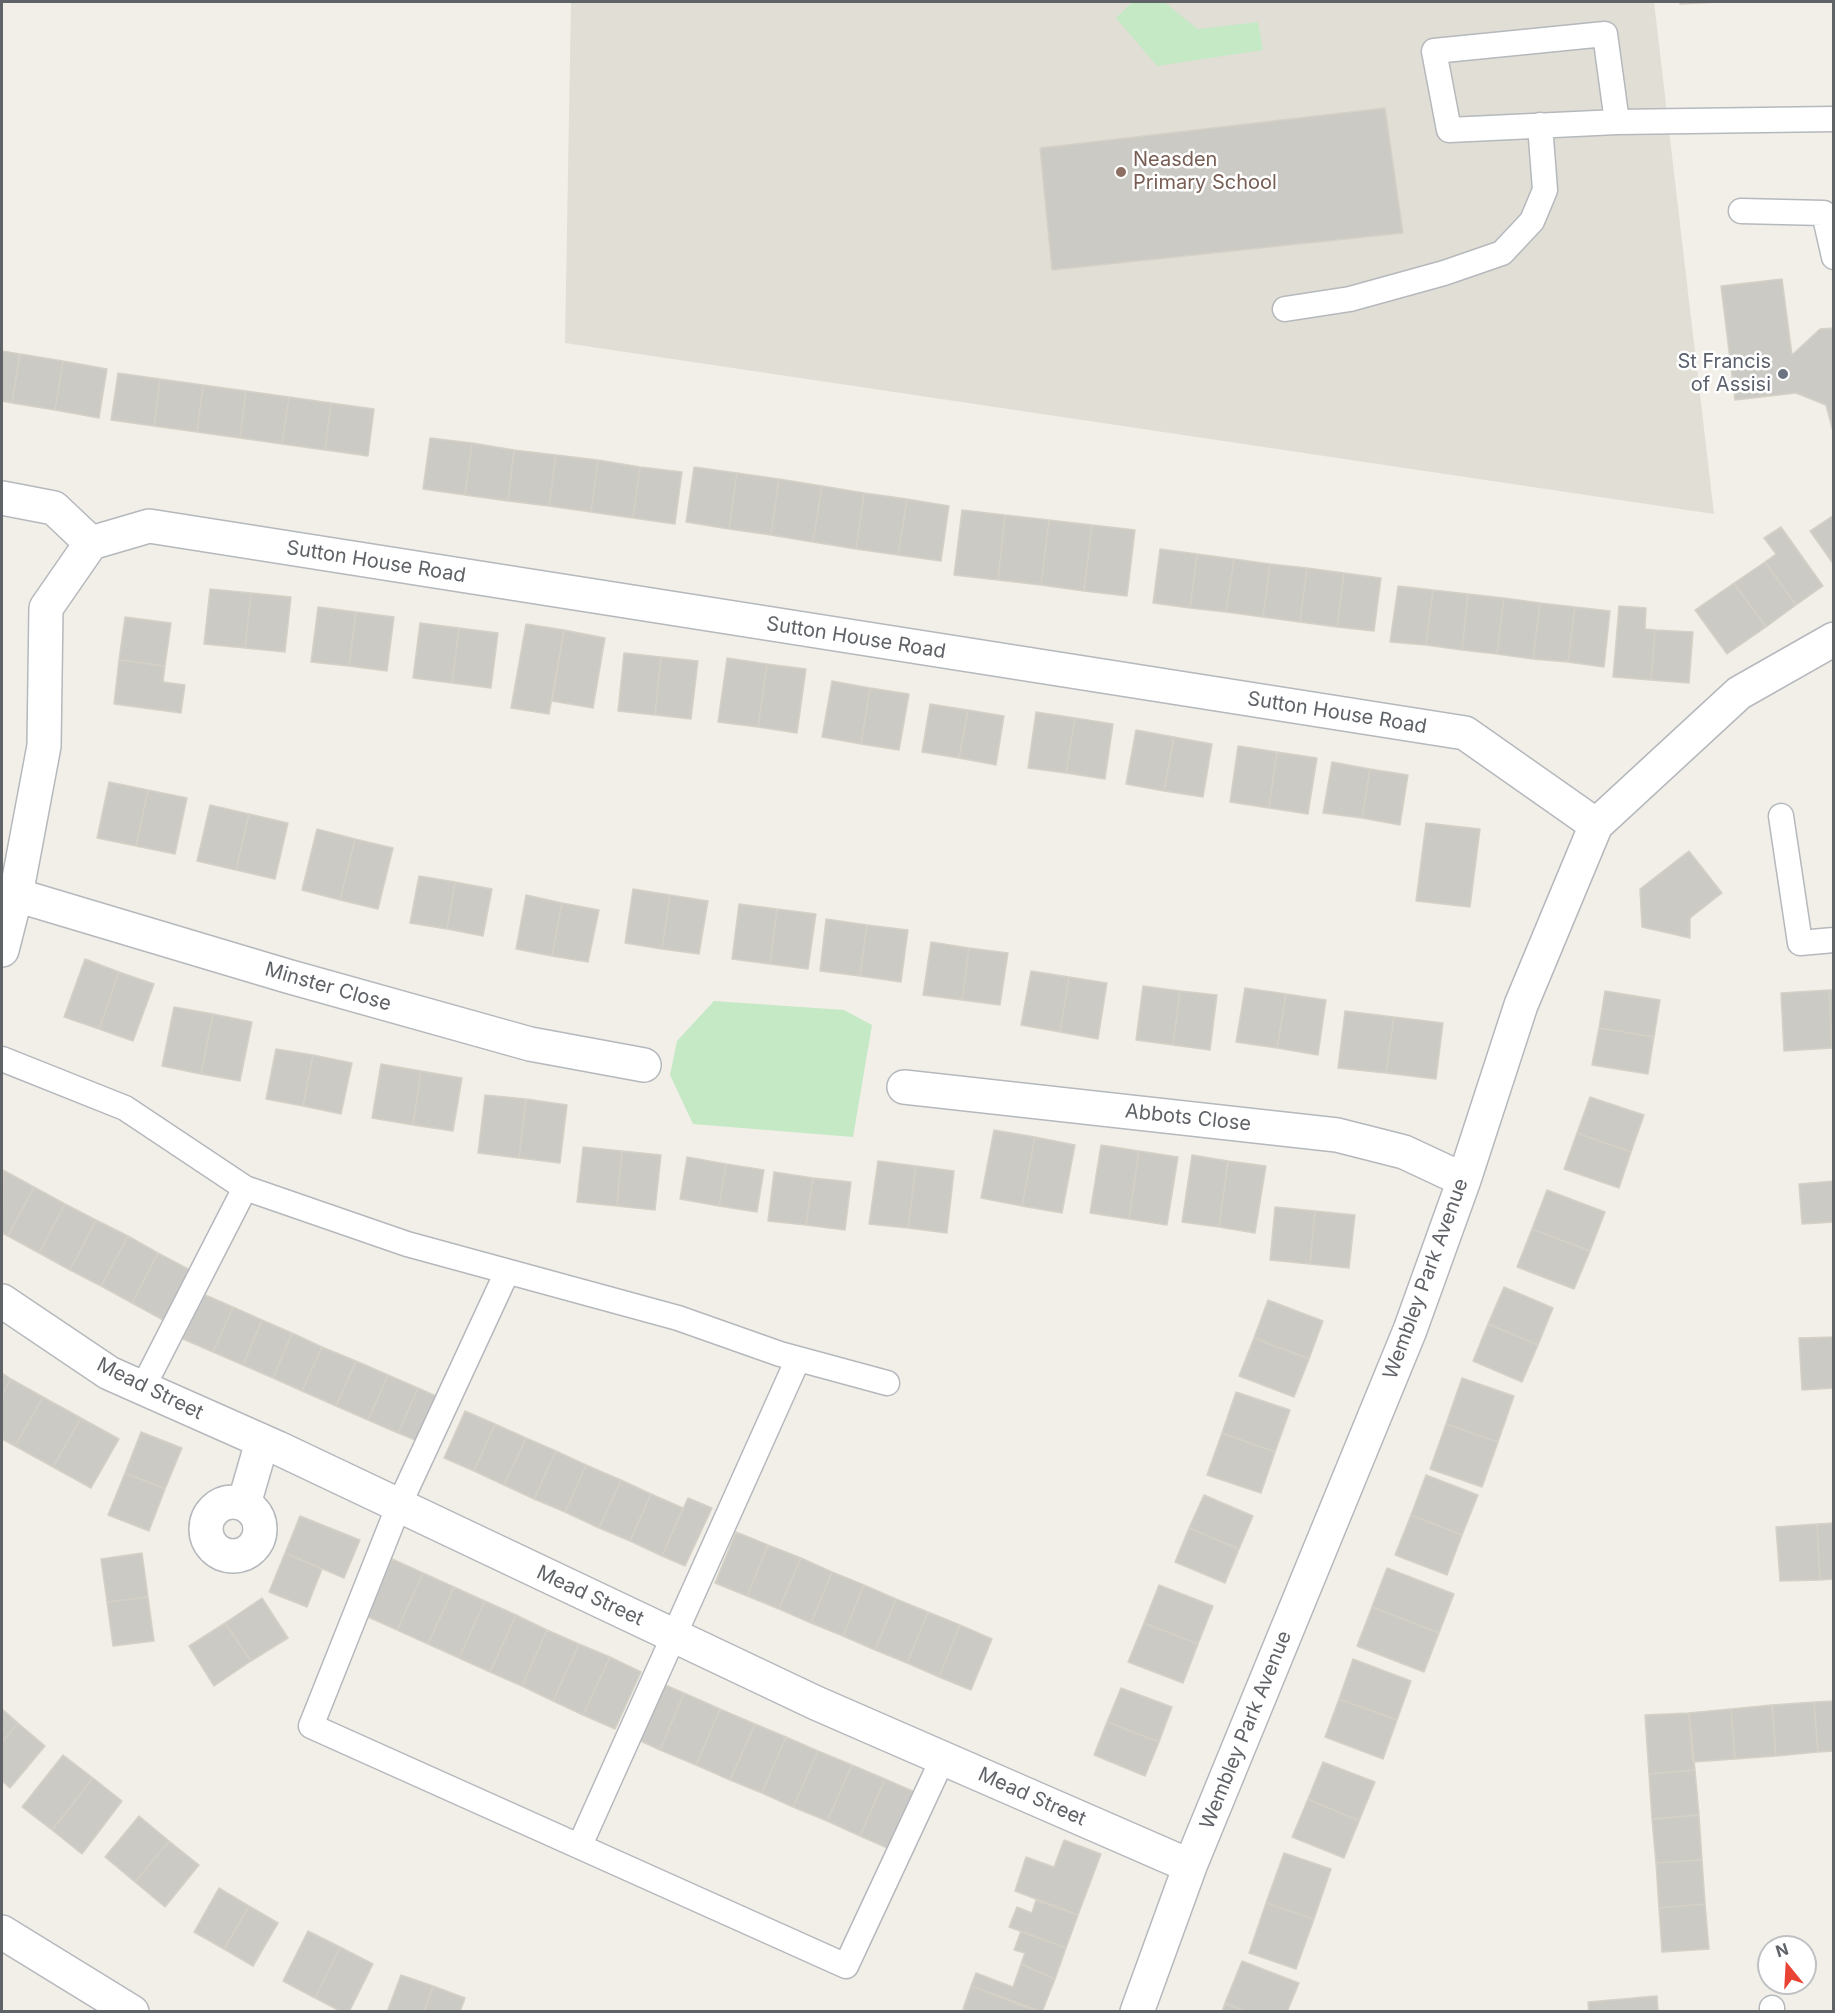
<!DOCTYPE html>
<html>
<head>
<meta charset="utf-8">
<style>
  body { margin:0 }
  #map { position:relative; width:1835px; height:2013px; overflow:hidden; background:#f1efe8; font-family:Inter,sans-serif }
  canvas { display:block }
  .frame { position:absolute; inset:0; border:3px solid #5f6368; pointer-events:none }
  .north { position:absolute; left:1757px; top:1935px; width:60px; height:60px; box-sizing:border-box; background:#fff; border:2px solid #bfc1c3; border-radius:50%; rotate:342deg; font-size:16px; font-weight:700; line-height:24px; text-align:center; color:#5f6368 }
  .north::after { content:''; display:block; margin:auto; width:21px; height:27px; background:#ea4335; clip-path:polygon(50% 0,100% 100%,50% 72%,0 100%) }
</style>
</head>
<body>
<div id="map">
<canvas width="1835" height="2013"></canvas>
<div class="frame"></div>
<div class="north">N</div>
</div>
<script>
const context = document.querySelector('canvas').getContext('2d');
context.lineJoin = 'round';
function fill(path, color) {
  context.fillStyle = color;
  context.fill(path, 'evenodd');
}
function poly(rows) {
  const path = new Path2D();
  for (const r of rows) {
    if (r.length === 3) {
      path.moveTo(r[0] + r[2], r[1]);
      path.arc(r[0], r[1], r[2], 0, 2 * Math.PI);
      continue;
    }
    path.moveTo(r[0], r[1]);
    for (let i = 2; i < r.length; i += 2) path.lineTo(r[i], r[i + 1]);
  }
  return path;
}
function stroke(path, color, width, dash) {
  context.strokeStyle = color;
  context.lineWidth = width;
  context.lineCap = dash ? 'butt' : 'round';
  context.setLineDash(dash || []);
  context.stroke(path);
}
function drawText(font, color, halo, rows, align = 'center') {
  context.font = font + ' Inter,sans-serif';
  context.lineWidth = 5;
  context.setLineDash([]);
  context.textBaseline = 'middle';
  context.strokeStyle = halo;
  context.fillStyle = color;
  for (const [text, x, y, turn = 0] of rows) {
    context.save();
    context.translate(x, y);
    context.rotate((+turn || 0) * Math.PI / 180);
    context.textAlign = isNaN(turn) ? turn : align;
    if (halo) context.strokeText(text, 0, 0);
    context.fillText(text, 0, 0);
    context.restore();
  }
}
const education = poly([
  [571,2,1654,2,1714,514,565,343]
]);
const green = poly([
  [1132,2,1164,2,1198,29,1258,22,1263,50,1157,66,1116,18],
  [714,1001,844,1010,872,1025,853,1137,693,1124,670,1075,677,1041]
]);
const building = poly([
  [1680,2,1718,2,1680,4,1680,2],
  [1385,108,1403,233,1052,270,1040,148,1385,108],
  [1782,279,1792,355,1820,329,1834,328,1834,435,1826,405,1796,393,1735,400,1721,286,1782,279],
  [2,351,20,354,12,403,2,401,2,351],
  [20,354,63,361,55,410,12,403,20,354],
  [63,361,107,369,99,418,55,410,63,361],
  [118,373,160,379,154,426,111,420,118,373],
  [160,379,203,385,197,432,154,426,160,379],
  [203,385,246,391,240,438,197,432,203,385],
  [246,391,289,397,282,444,240,438,246,391],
  [289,397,331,403,325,450,282,444,289,397],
  [331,403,374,409,368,456,325,450,331,403],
  [430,438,472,443,465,495,423,489,430,438],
  [472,443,514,450,508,501,465,495,472,443],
  [514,450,556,455,549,506,508,501,514,450],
  [556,455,598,460,591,512,549,506,556,455],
  [598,460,640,467,633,518,591,512,598,460],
  [640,467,682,472,675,524,633,518,640,467],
  [694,467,737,473,729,529,686,522,694,467],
  [737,473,779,479,771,535,729,529,737,473],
  [779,479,822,486,813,542,771,535,779,479],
  [822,486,864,493,856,549,813,542,822,486],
  [864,493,907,499,898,555,856,549,864,493],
  [907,499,949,506,941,561,898,555,907,499],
  [962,510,1005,515,998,580,954,575,962,510],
  [1005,515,1049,520,1041,585,998,580,1005,515],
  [1834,515,1834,565,1810,531,1834,515],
  [1049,520,1092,525,1084,591,1041,585,1049,520],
  [1092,525,1135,530,1127,596,1084,591,1092,525],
  [1781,527,1823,586,1796,605,1765,562,1776,554,1764,538,1781,527],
  [1160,549,1197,554,1190,608,1153,603,1160,549],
  [1197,554,1234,559,1226,612,1190,608,1197,554],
  [1234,559,1270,564,1263,617,1226,612,1234,559],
  [1765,562,1796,605,1766,627,1734,583,1765,562],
  [1270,564,1307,568,1300,622,1263,617,1270,564],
  [1307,568,1344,573,1337,627,1300,622,1307,568],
  [1344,573,1381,578,1374,631,1337,627,1344,573],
  [1734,583,1766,627,1727,654,1695,610,1734,583],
  [1398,586,1433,590,1426,645,1390,642,1398,586],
  [210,589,251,593,245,648,204,644,210,589],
  [1433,590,1468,594,1462,650,1426,645,1433,590],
  [251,593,291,597,285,652,245,648,251,593],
  [1468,594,1504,598,1497,654,1462,650,1468,594],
  [1504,598,1540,603,1533,659,1497,654,1504,598],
  [1540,603,1575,607,1568,662,1533,659,1540,603],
  [1619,606,1646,608,1645,629,1655,630,1651,680,1613,677,1619,606],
  [318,607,356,612,349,666,311,662,318,607],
  [1575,607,1610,611,1604,667,1568,662,1575,607],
  [356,612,394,617,387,671,349,666,356,612],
  [125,617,171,623,165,666,119,660,125,617],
  [420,623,459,628,452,683,413,678,420,623],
  [526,624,564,630,549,714,511,708,526,624],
  [459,628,498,633,491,688,452,683,459,628],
  [564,630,605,638,593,708,552,701,564,630],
  [1655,630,1693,632,1689,683,1651,680,1655,630],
  [624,653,661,657,655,715,618,711,624,653],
  [661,657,698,661,691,719,655,715,661,657],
  [727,658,767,664,758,727,718,722,727,658],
  [119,660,165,666,163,682,185,685,181,713,114,704,119,660],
  [767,664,806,669,797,733,758,727,767,664],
  [832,681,870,688,861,744,822,737,832,681],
  [870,688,909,694,899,750,861,744,870,688],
  [930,704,968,710,959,758,922,752,930,704],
  [968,710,1004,716,996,765,959,758,968,710],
  [1036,712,1075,718,1066,773,1028,768,1036,712],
  [1075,718,1113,724,1105,779,1066,773,1075,718],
  [1136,730,1174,737,1164,791,1126,784,1136,730],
  [1174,737,1212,744,1203,797,1164,791,1174,737],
  [1238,746,1277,752,1269,808,1230,802,1238,746],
  [1277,752,1317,758,1308,814,1269,808,1277,752],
  [1332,762,1370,769,1362,818,1323,813,1332,762],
  [1370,769,1408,775,1400,825,1362,818,1370,769],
  [109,782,148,790,136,846,97,838,109,782],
  [148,790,187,798,175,854,136,846,148,790],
  [210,805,249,814,236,870,197,861,210,805],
  [249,814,288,823,275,879,236,870,249,814],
  [1426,823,1480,829,1470,907,1416,901,1426,823],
  [317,829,355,839,340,900,302,890,317,829],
  [355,839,393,848,378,909,340,900,355,839],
  [1689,851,1722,893,1690,918,1690,938,1642,927,1640,889,1689,851],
  [419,876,455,882,447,929,410,923,419,876],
  [455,882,492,889,483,936,447,929,455,882],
  [633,889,670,895,662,949,625,943,633,889],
  [526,895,562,903,552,956,516,949,526,895],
  [670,895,708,901,699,954,662,949,670,895],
  [562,903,599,910,588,962,552,956,562,903],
  [739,904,777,909,770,964,732,959,739,904],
  [777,909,816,914,808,969,770,964,777,909],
  [826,919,867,925,860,976,820,971,826,919],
  [867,925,908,930,901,982,860,976,867,925],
  [931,942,969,948,962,1000,923,995,931,942],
  [969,948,1008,953,1000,1005,962,1000,969,948],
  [85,959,119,972,99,1029,64,1017,85,959],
  [1031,971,1069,977,1060,1032,1021,1025,1031,971],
  [119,972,154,984,133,1041,99,1029,119,972],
  [1069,977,1107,983,1098,1039,1060,1032,1069,977],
  [1143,986,1180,991,1173,1045,1136,1040,1143,986],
  [1245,988,1286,994,1277,1048,1236,1042,1245,988],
  [1829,990,1832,1048,1784,1051,1781,993,1829,990],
  [1829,990,1834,990,1834,1048,1832,1048,1829,990],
  [1180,991,1217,995,1210,1050,1173,1045,1180,991],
  [1605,991,1660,1000,1654,1037,1599,1028,1605,991],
  [1286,994,1326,1000,1318,1055,1277,1048,1286,994],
  [174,1007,213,1014,201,1074,162,1066,174,1007],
  [1345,1011,1394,1017,1386,1073,1338,1068,1345,1011],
  [213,1014,252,1022,240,1081,201,1074,213,1014],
  [1394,1017,1443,1023,1436,1079,1386,1073,1394,1017],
  [1599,1028,1654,1037,1648,1074,1592,1065,1599,1028],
  [276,1049,313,1055,303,1106,266,1099,276,1049],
  [313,1055,352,1063,341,1114,303,1106,313,1055],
  [381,1064,421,1071,413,1125,372,1118,381,1064],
  [421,1071,462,1078,453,1131,413,1125,421,1071],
  [485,1095,526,1099,519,1158,478,1153,485,1095],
  [1590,1097,1644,1115,1631,1152,1577,1133,1590,1097],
  [526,1099,567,1105,560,1163,519,1158,526,1099],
  [994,1130,1035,1137,1022,1206,981,1198,994,1130],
  [1577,1133,1631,1152,1619,1188,1564,1169,1577,1133],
  [1035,1137,1075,1145,1062,1213,1022,1206,1035,1137],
  [1101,1145,1139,1151,1129,1219,1090,1213,1101,1145],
  [583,1147,622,1151,617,1206,577,1202,583,1147],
  [622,1151,661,1155,655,1210,617,1206,622,1151],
  [1139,1151,1178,1157,1167,1225,1129,1219,1139,1151],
  [1192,1155,1228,1161,1219,1227,1182,1222,1192,1155],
  [687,1157,726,1164,719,1206,680,1199,687,1157],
  [878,1161,916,1166,908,1228,869,1224,878,1161],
  [1228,1161,1266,1166,1255,1233,1219,1227,1228,1161],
  [726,1164,764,1170,757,1212,719,1206,726,1164],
  [916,1166,954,1171,947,1233,908,1228,916,1166],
  [3,1170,34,1187,8,1236,2,1233,3,1170],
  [774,1172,813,1178,806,1225,768,1221,774,1172],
  [813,1178,851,1182,845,1230,806,1225,813,1178],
  [1834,1181,1834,1222,1802,1224,1799,1184,1834,1181],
  [34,1187,65,1204,39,1253,8,1236,34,1187],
  [1547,1190,1605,1212,1590,1251,1532,1229,1547,1190],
  [65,1204,96,1220,70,1270,39,1253,65,1204],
  [1275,1207,1315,1211,1310,1264,1270,1260,1275,1207],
  [1315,1211,1355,1215,1349,1268,1310,1264,1315,1211],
  [96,1220,128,1236,101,1286,70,1270,96,1220],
  [1532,1229,1590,1251,1574,1289,1517,1267,1532,1229],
  [128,1236,158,1253,132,1303,101,1286,128,1236],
  [158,1253,190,1270,163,1320,132,1303,158,1253],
  [1504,1287,1553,1308,1538,1345,1488,1324,1504,1287],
  [203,1294,233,1307,213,1352,183,1339,203,1294],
  [1268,1300,1323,1321,1309,1359,1254,1338,1268,1300],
  [233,1307,262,1320,243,1365,213,1352,233,1307],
  [262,1320,292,1333,273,1378,243,1365,262,1320],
  [1488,1324,1538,1345,1522,1382,1473,1361,1488,1324],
  [292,1333,322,1347,302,1391,273,1378,292,1333],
  [1834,1337,1834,1388,1802,1390,1799,1338,1834,1337],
  [1254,1338,1309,1359,1294,1397,1239,1376,1254,1338],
  [322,1347,356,1361,336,1406,302,1391,322,1347],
  [356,1361,388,1375,368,1420,336,1406,356,1361],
  [2,1373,11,1379,2,1395,2,1373],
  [388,1375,418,1388,398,1433,368,1420,388,1375],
  [1462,1378,1514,1396,1498,1442,1446,1424,1462,1378],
  [11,1379,43,1397,15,1446,2,1439,2,1395,11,1379],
  [418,1388,445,1400,425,1444,398,1433,418,1388],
  [1236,1392,1290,1410,1275,1452,1222,1433,1236,1392],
  [43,1397,81,1418,53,1467,15,1446,43,1397],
  [465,1411,495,1424,474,1471,444,1458,465,1411],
  [81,1418,119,1439,91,1488,53,1467,81,1418],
  [495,1424,526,1438,504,1485,474,1471,495,1424],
  [1446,1424,1498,1442,1482,1487,1430,1469,1446,1424],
  [141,1432,182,1448,165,1489,125,1473,141,1432],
  [1222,1433,1275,1452,1261,1493,1207,1475,1222,1433],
  [526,1438,556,1451,534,1499,504,1485,526,1438],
  [556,1451,586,1465,565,1512,534,1499,556,1451],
  [586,1465,621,1480,599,1528,565,1512,586,1465],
  [125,1473,165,1489,149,1531,108,1515,125,1473],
  [1426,1475,1478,1495,1462,1535,1411,1515,1426,1475],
  [621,1480,651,1494,630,1541,599,1528,621,1480],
  [651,1494,683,1508,662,1556,630,1541,651,1494],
  [1204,1495,1253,1516,1239,1549,1189,1528,1204,1495],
  [688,1498,712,1508,685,1566,662,1556,688,1498],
  [1411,1515,1462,1535,1447,1575,1395,1555,1411,1515],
  [300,1516,360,1540,344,1578,285,1553,300,1516],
  [1834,1523,1834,1579,1820,1580,1817,1524,1834,1523],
  [1817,1524,1820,1580,1780,1581,1776,1527,1817,1524],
  [1189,1528,1239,1549,1225,1583,1175,1562,1189,1528],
  [736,1532,768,1545,747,1596,715,1583,736,1532],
  [768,1545,801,1558,779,1609,747,1596,768,1545],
  [142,1553,148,1597,107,1602,101,1559,142,1553],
  [285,1553,322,1569,307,1607,269,1592,285,1553],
  [801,1558,832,1572,811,1623,779,1609,801,1558],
  [392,1559,423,1573,397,1630,366,1616,392,1559],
  [1387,1568,1454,1594,1439,1633,1372,1607,1387,1568],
  [832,1572,864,1585,843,1636,811,1623,832,1572],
  [423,1573,454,1587,428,1644,397,1630,423,1573],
  [864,1585,896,1599,875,1650,843,1636,864,1585],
  [1159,1585,1213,1606,1198,1644,1144,1623,1159,1585],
  [454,1587,485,1601,459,1658,428,1644,454,1587],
  [148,1597,154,1641,113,1646,107,1602,148,1597],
  [262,1598,288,1638,251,1661,225,1623,262,1598],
  [896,1599,928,1612,907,1663,875,1650,896,1599],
  [485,1601,516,1615,490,1672,459,1658,485,1601],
  [1372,1607,1439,1633,1424,1672,1357,1646,1372,1607],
  [928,1612,960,1625,939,1677,907,1663,928,1612],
  [516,1615,547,1630,522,1686,490,1672,516,1615],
  [225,1623,251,1661,214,1686,189,1646,225,1623],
  [1144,1623,1198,1644,1183,1683,1128,1662,1144,1623],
  [960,1625,992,1639,971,1690,939,1677,960,1625],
  [547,1630,579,1644,553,1701,522,1686,547,1630],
  [579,1644,610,1657,583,1715,553,1701,579,1644],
  [610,1657,641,1672,615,1729,583,1715,610,1657],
  [1353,1659,1411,1681,1397,1720,1339,1699,1353,1659],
  [656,1681,684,1693,660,1750,632,1737,656,1681],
  [1121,1688,1172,1707,1159,1742,1107,1722,1121,1688],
  [684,1693,720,1709,696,1765,660,1750,684,1693],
  [1339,1699,1397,1720,1383,1759,1325,1737,1339,1699],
  [1834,1701,1834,1751,1818,1752,1814,1702,1834,1701],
  [1814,1702,1818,1752,1776,1756,1772,1705,1814,1702],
  [1772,1705,1776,1756,1735,1759,1731,1709,1772,1705],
  [2,1709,18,1723,2,1742,2,1709],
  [720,1709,755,1724,730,1780,696,1765,720,1709],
  [1731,1709,1735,1759,1693,1762,1689,1713,1731,1709],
  [1689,1713,1695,1770,1649,1774,1645,1715,1689,1713],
  [1107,1722,1159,1742,1145,1776,1094,1755,1107,1722],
  [18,1723,45,1746,10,1788,2,1781,2,1742,18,1723],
  [755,1724,786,1737,762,1793,730,1780,755,1724],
  [786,1737,818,1751,793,1807,762,1793,786,1737],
  [818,1751,852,1765,827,1821,793,1807,818,1751],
  [63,1755,93,1778,52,1830,22,1807,63,1755],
  [1323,1762,1375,1782,1359,1821,1308,1799,1323,1762],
  [852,1765,885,1779,860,1836,827,1821,852,1765],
  [1695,1770,1699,1815,1652,1819,1649,1774,1695,1770],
  [93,1778,122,1801,82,1854,52,1830,93,1778],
  [885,1779,917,1793,892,1850,860,1836,885,1779],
  [1308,1799,1359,1821,1344,1858,1292,1837,1308,1799],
  [1699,1815,1702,1860,1656,1863,1652,1819,1699,1815],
  [139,1816,169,1841,135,1882,105,1857,139,1816],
  [1064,1840,1101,1854,1078,1915,1015,1891,1026,1857,1054,1867,1064,1840],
  [169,1841,199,1865,165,1907,135,1882,169,1841],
  [1284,1853,1331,1869,1314,1919,1266,1903,1284,1853],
  [1702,1860,1705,1904,1659,1908,1656,1863,1702,1860],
  [219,1888,249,1906,224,1949,194,1932,219,1888],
  [1036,1900,1078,1915,1066,1948,1009,1927,1017,1907,1032,1913,1036,1900],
  [1266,1903,1314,1919,1296,1969,1249,1953,1266,1903],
  [1705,1904,1709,1949,1662,1952,1659,1908,1705,1904],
  [249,1906,278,1923,253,1966,224,1949,249,1906],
  [308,1931,340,1947,315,1998,283,1981,308,1931],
  [1021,1931,1066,1948,1055,1979,1021,1964,1025,1953,1014,1950,1021,1931],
  [340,1947,373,1964,349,2012,342,2012,315,1998,340,1947],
  [1242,1961,1299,1983,1287,2012,1247,2012,1225,2003,1242,1961],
  [1021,1964,1055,1979,1042,2012,971,1986,976,1973,1013,1987,1021,1964],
  [401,1975,433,1986,424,2012,387,2012,401,1975],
  [433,1986,465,1998,460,2012,424,2012,433,1986],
  [971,1986,1039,2012,970,2012,963,2009,971,1986],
  [1657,1996,1658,2012,1589,2012,1588,2002,1657,1996],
  [1225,2003,1247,2012,1222,2012,1225,2003]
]);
const lane = poly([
  [1617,122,1605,34,1434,51,1449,130,1617,122,1834,119],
  [1741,211,1824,213,1834,257],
  [1285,309,1350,299,1444,273,1502,253,1532,221,1545,190,1540,125],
  [1781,816,1800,943,1834,940],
  [2,1059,125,1108,245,1188,407,1244,678,1318,780,1354,887,1383],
  [507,1272,399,1505,311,1726,846,1966,943,1758],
  [142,1389,245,1188],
  [580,1845,798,1359],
  [1772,2008,1772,2012]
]);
const street = poly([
  [2,498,54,508,91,543],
  [16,895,287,976,530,1044,644,1065],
  [2,950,16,895,44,746,46,608,91,543,149,526,1465,733,1596,825],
  [904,1087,1337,1135,1404,1152,1464,1180],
  [2,1301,109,1373,278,1448,816,1703,1190,1866],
  [233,1529,27],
  [244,1504,262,1442],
  [2,1932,132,2012],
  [1137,2012,1190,1866,1410,1330,1464,1180,1521,1005,1596,825,1739,693,1834,639]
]);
const markers = [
  [1121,172,6,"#8d6e63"],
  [1783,374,6,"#6b7280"]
];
const educationNames = [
  ["Neasden",1133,160],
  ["Primary School",1133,183]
];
const worshipNames = [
  ["St Francis",1771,362],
  ["of Assisi",1771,385]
];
const streetNames = [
  ["Sutton House Road",376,562,9],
  ["Sutton House Road",856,638,9],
  ["Sutton House Road",1337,713,9],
  ["Minster Close",328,987,16],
  ["Abbots Close",1188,1118,6],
  ["Wembley Park Avenue",1426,1279,-70],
  ["Mead Street",150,1389,26],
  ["Mead Street",590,1596,25],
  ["Wembley Park Avenue",1246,1730,-68],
  ["Mead Street",1032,1797,24]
];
fill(education, '#e1ded6');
fill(green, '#c5e8c5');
fill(building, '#cccac5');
stroke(building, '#d6d1c6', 1.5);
stroke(lane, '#b5b8bc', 27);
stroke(street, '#b5b8bc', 36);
stroke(lane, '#fff', 24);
stroke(street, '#fff', 33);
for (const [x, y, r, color] of markers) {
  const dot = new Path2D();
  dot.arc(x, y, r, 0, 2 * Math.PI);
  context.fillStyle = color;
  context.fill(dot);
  stroke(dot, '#fff', 2);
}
drawText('20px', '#785e54', '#fff', educationNames, 'left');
drawText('20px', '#5b616d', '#fff', worshipNames, 'right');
drawText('20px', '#5f6368', '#fff', streetNames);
</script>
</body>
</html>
